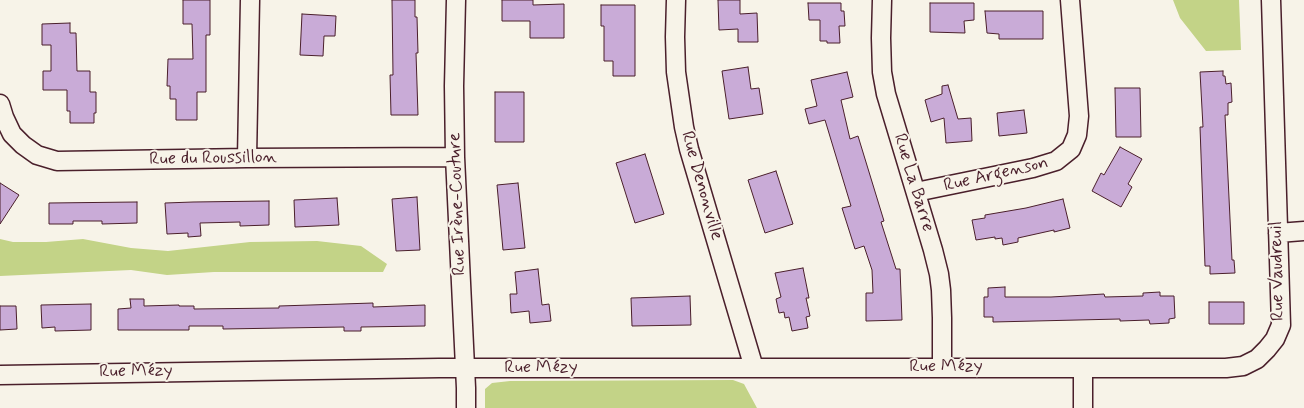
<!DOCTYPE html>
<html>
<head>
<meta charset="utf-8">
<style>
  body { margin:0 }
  canvas { display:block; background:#f7f3e8 }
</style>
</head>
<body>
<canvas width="1304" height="408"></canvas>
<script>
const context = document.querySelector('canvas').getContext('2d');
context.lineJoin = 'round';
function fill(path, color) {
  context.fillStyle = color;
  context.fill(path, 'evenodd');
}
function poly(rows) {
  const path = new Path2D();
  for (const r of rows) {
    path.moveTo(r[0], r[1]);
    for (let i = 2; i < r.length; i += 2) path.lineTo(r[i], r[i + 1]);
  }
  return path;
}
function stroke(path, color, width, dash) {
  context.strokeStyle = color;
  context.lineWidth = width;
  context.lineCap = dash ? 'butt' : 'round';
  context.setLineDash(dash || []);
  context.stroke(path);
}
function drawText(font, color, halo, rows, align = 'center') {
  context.font = font + ' Mynerve,sans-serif';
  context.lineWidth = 4;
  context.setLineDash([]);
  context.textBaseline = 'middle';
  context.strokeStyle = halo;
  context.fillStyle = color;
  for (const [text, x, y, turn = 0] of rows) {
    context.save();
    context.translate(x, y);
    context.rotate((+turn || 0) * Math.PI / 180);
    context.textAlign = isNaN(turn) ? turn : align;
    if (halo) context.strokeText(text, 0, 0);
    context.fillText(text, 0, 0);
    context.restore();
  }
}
const green = poly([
  [1173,0,1239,0,1241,50,1206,51,1180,18],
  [0,239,13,242,46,242,83,239,131,248,168,251,250,242,317,241,361,246,387,264,383,272,214,272,167,275,131,270,0,276],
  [733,380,744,384,757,408,485,408,485,389,492,383,510,381]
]);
const building = poly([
  [183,0,210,0,210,35,206,35,206,92,197,92,197,120,176,120,176,99,170,99,170,86,167,86,168,59,193,59,192,24,183,24,183,0],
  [392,0,415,0,415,17,417,17,418,53,416,53,418,115,391,115,390,75,393,75,392,0],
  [502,0,533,0,533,5,564,4,564,38,530,38,530,21,502,21,502,0],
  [718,0,740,0,740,14,757,13,758,42,738,42,738,29,719,30,718,0],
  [808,3,841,3,841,11,844,11,845,26,839,26,840,43,827,43,827,41,820,41,820,20,809,20,808,3],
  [930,3,974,3,974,20,964,21,965,33,930,32,930,3],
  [601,5,635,5,635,76,613,76,613,61,604,61,604,26,601,26,601,5],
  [985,11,1043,11,1043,39,999,39,999,34,987,33,985,11],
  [302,14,336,16,335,36,324,36,323,56,300,55,302,14],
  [70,23,70,33,76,33,77,71,90,71,90,92,96,92,96,113,94,113,94,123,70,123,70,111,67,111,67,90,43,90,43,71,51,71,51,45,42,45,42,24,70,23],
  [748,67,751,89,759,88,763,114,729,119,722,71,748,67],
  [1223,71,1223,76,1225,76,1226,84,1231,83,1232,102,1228,103,1228,115,1225,115,1232,260,1234,260,1235,273,1210,274,1210,266,1205,266,1200,127,1203,127,1200,72,1223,71],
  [847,72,853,97,841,100,850,139,858,136,884,221,881,222,896,269,900,269,902,320,866,321,866,293,873,293,872,270,864,246,855,249,842,208,851,206,825,120,809,124,805,109,817,106,811,80,847,72],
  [948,85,958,119,971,118,972,141,946,143,944,118,931,122,925,100,942,94,942,86,948,85],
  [1115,88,1140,88,1141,137,1116,137,1115,88],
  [495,92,524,92,524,142,495,142,495,92],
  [1024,110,1027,133,999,136,997,113,1024,110],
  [1120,147,1142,159,1128,184,1132,187,1121,207,1092,191,1101,173,1104,175,1120,147],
  [645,154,664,214,635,223,616,163,645,154],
  [776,171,793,224,765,233,748,180,776,171],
  [0,183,19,195,0,224,0,183],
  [518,183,525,248,503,250,497,185,518,183],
  [417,197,420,250,396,251,392,199,417,197],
  [337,198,339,225,295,227,294,200,337,198],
  [1063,199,1070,228,1054,232,1054,230,1018,238,1018,242,1003,245,1002,238,995,239,995,237,976,240,972,220,985,218,985,215,1026,208,1063,199],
  [269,201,269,225,240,226,240,222,200,223,201,236,188,237,188,233,167,234,165,203,193,202,269,201],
  [137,202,137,223,102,224,102,221,73,221,73,224,49,224,49,203,137,202],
  [803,268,809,298,806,298,810,316,806,317,808,328,792,331,789,317,785,318,784,312,779,313,776,299,781,297,775,273,803,268],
  [538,269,542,305,549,304,551,321,530,323,529,311,511,313,510,294,517,294,515,272,538,269],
  [1005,287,1005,297,1051,297,1104,294,1105,297,1143,296,1143,293,1160,292,1160,296,1174,296,1175,318,1169,319,1169,323,1150,324,1149,320,1120,321,1120,319,993,322,993,317,984,317,984,297,988,297,988,288,1005,287],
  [690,296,691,325,632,326,631,298,690,296],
  [130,299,144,299,144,306,179,305,179,306,194,306,194,309,279,308,279,306,373,303,373,307,425,305,425,326,361,327,361,331,344,331,344,327,223,329,223,326,189,326,189,330,118,330,118,309,131,308,130,299],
  [1209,302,1244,302,1244,324,1209,324,1209,302],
  [91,304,91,330,55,331,55,327,42,328,41,305,91,304],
  [0,306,16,306,17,329,0,330,0,306]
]);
const minor = poly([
  [456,0,454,86,455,157,466,388,466,408],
  [676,0,675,37,676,72,684,127,689,149,754,368],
  [882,0,881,38,882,72,886,94,933,250,939,274,941,290,942,318,942,367],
  [0,104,4,117,12,134,23,145,37,155,57,161,247,158,455,157],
  [247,158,250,0],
  [916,192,1033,168,1056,161,1071,149,1077,135,1079,116,1070,0],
  [1278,233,1304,231],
  [0,375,439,368,1226,368,1243,366,1257,359,1267,349,1275,339,1281,325,1271,0],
  [1083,408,1083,368]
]);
const streetNames = [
  ["Rue du Roussillon",213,159,-1],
  ["Rue Argenson",996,175,-13],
  ["Rue La Barre",913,183,73],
  ["Rue Denonville",701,186,74],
  ["Rue Irène-Couture",458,204,-92],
  ["Rue Vaudreuil",1278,271,-91],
  ["Rue Mézy",946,367],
  ["Rue Mézy",541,368],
  ["Rue Mézy",136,372,-1]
];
fill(green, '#c3d387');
fill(building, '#c9abd7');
stroke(building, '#4a1f2b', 1);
stroke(minor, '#4a1f2b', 21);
stroke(minor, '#f7f3e8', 18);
drawText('18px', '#4a1f2b', '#f7f3e8', streetNames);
</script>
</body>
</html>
